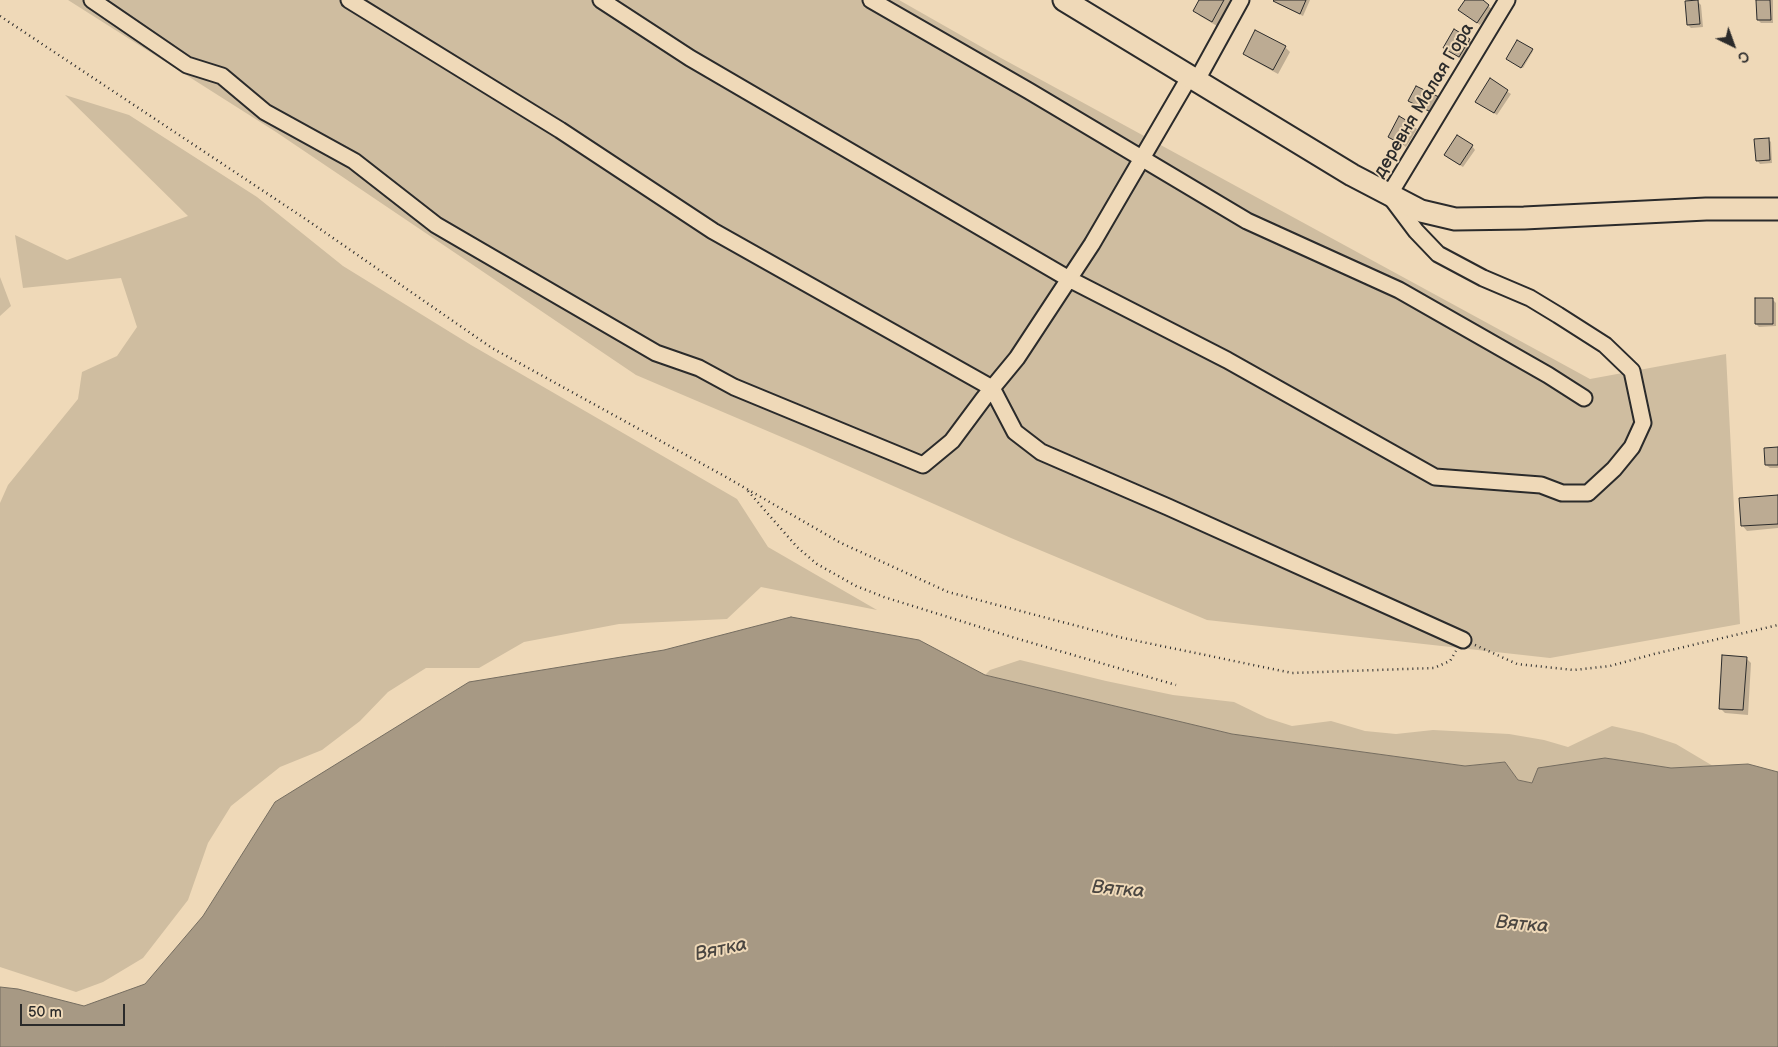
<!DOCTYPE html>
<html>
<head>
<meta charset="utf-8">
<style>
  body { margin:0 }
  #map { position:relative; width:1778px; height:1047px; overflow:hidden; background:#efd9b8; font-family:"Balsamiq Sans",sans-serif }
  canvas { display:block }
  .north { position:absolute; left:1708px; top:20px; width:50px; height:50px; -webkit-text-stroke:4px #efd9b8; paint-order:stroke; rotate:138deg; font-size:14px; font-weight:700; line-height:20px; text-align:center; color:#2b2b2b }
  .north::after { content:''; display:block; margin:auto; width:18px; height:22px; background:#2b2b2b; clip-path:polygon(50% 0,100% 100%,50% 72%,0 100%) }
  .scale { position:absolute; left:20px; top:1004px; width:105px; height:22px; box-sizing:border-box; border:2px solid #2b2b2b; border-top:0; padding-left:6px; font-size:15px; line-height:18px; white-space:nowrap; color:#2b2b2b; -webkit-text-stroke:4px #efd9b8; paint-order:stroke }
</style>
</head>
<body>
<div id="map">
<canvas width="1778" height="1047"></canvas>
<div class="north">С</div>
<div class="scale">50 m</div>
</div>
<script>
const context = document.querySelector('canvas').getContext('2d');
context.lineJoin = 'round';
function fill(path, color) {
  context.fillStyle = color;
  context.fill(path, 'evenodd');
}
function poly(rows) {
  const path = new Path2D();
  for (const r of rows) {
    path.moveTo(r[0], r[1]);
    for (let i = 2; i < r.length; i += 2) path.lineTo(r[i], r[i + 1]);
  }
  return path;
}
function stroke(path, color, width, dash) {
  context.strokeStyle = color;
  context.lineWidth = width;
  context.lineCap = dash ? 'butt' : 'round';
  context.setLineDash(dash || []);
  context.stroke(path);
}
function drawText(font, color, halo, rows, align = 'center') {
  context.font = font + ' "Balsamiq Sans",sans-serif';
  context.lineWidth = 4;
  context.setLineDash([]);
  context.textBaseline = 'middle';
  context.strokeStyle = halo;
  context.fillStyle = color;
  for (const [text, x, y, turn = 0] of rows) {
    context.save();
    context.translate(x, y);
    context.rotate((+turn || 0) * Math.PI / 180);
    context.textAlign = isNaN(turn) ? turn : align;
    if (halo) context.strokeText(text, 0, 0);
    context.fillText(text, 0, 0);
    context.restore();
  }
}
const green = poly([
  [68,0,899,0,1001,58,1590,379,1726,354,1740,624,1550,658,1207,620,1011,538,805,447,636,375,276,132],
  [65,95,129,115,257,197,343,266,471,345,737,499,768,547,877,610,761,587,727,619,619,624,524,642,479,668,426,668,388,692,360,721,322,750,280,767,231,806,208,843,188,900,143,958,103,982,76,992,0,967,0,503,8,485,78,399,82,372,117,356,137,327,121,278,23,288,15,235,67,260,188,216],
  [0,277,11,306,0,316],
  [1020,660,1106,681,1173,695,1234,702,1267,718,1292,726,1331,721,1365,731,1396,734,1433,730,1509,734,1544,740,1568,747,1612,726,1643,733,1676,744,1713,766,1671,768,1605,758,1533,783,1518,780,1505,762,1465,766,1232,734,985,675,990,670]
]);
const water = poly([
  [791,617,919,640,985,675,1232,734,1465,766,1505,762,1518,780,1532,783,1538,768,1605,758,1671,768,1748,764,1778,772,1778,1047,0,1047,0,987,18,989,84,1006,145,984,203,916,275,802,469,682,664,650,791,617]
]);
const shadow = poly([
  [1201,0,1232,0,1217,26,1200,16,1195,11],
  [1275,0,1310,0,1303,16,1278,4],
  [1467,0,1480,0,1492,9,1480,25,1463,13],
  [1758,0,1773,0,1773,23,1761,23,1758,20],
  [1698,2,1701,5,1703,27,1691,28,1688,25],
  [1469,40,1473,43,1462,60,1444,47],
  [1285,47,1290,52,1278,74,1249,58,1244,53],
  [1532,50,1533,51,1523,68,1509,60],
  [1490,80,1511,94,1497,115,1480,105],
  [1438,98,1441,101,1435,115,1410,101],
  [1413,126,1417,129,1406,147,1389,136],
  [1768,139,1771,142,1772,163,1760,164,1757,160],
  [1472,146,1475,150,1463,167,1448,158],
  [1772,299,1776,303,1776,326,1759,327,1756,324],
  [1778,448,1778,468,1770,468,1766,465],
  [1778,496,1778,528,1747,531,1742,525],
  [1746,658,1751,663,1748,715,1725,713,1720,708]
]);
const building = poly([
  [1199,0,1224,0,1212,22,1193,11,1199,0],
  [1274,0,1306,0,1300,14,1273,1,1274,0],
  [1465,0,1483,0,1489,5,1477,23,1458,10,1465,0],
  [1698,0,1700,24,1687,25,1685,1,1698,0],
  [1756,0,1770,0,1771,20,1757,20,1756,0],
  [1454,29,1470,39,1459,57,1443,48,1454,29],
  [1255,30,1286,46,1273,70,1243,54,1255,30],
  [1517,40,1533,49,1521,68,1506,59,1517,40],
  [1490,78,1508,90,1494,113,1475,102,1490,78],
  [1416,86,1439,97,1431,112,1408,101,1416,86],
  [1399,116,1414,125,1403,145,1388,137,1399,116],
  [1457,135,1473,145,1460,165,1444,155,1457,135],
  [1769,138,1770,160,1756,161,1754,139,1769,138],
  [1755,298,1773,298,1773,324,1755,324,1755,298],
  [1778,447,1778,465,1765,465,1764,448,1778,447],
  [1778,495,1778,524,1741,526,1739,498,1778,495],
  [1722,655,1747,657,1743,710,1719,709,1722,655]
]);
const path = poly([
  [0,16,307,220,492,348,726,477,841,543,948,592,1123,638,1292,673,1434,668,1450,661,1456,651],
  [748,491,797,547,817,564,856,586,884,597,1015,638,1176,685],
  [1475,645,1517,664,1574,670,1610,666,1654,654,1778,625]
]);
const street = poly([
  [92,0,187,65,222,76,265,112,354,161,436,225,656,353,699,368,734,387,923,465,952,441,984,398,1017,358,1092,244,1190,76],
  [349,0,560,130,713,231,992,388,1015,432,1041,452,1168,507,1463,640],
  [601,0,690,58,1069,279,1227,360,1435,477,1541,485,1562,493,1588,493,1614,469,1632,447,1643,423,1632,371,1605,345,1558,315,1530,298,1483,278,1438,254,1416,231,1389,195,1507,0],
  [871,0,1029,91,1247,221,1399,290,1548,375,1584,398],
  [1197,80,1241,0]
]);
const secondary = poly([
  [1064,0,1352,175,1421,211,1455,219,1524,218,1706,209,1778,209]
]);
const streetNames = [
  ["деревня Малая Гора",1424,101,-59]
];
const waterNames = [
  ["Вятка",1118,890,5],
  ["Вятка",1522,925,5],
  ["Вятка",721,950,-12]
];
fill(green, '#cfbda0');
fill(water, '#a79984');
stroke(water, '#756d60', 1);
fill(shadow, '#0003');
fill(building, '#bcab93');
stroke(building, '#2b2b2b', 1);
stroke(street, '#2b2b2b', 19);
stroke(secondary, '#2b2b2b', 25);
stroke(path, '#2b2b2b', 2.5, [1, 4]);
stroke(street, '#efd9b8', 15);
stroke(secondary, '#efd9b8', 21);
drawText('18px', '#2b2b2b', '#efd9b8', streetNames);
drawText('italic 19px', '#4a4641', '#efd9b8', waterNames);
</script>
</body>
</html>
